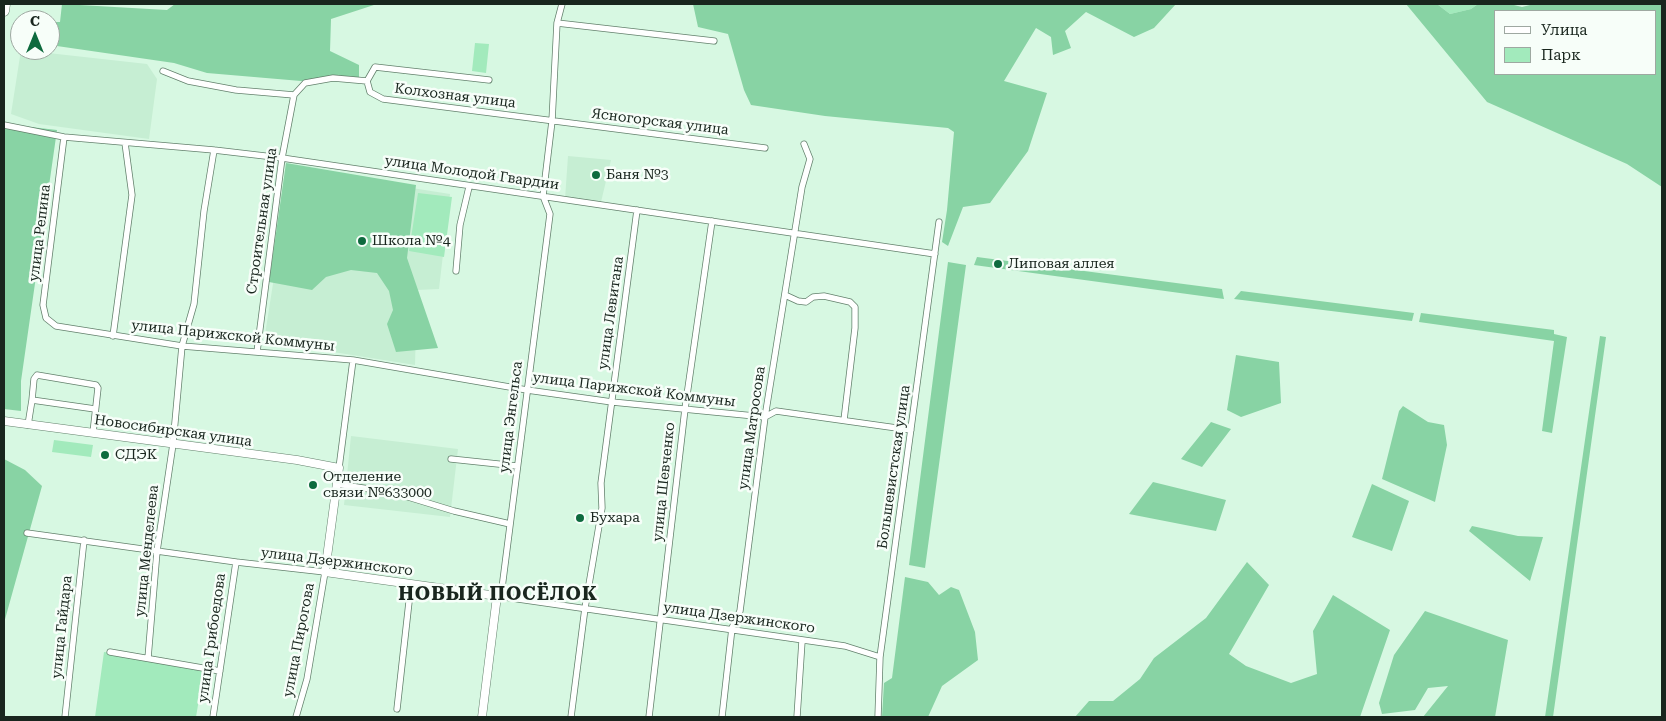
<!DOCTYPE html>
<html>
<head>
<meta charset="utf-8">
<style>
  body { margin:0 }
  #map { position:relative; width:1666px; height:721px; overflow:hidden; background:#d7f8e2; font-family:"Roboto Serif",serif }
  canvas { display:block }
  .frame { position:absolute; inset:0; border:5px solid #19261e; pointer-events:none }
  .legend { position:absolute; left:1494px; top:10px; width:162px; height:65px; box-sizing:border-box; background:#f7fef9; border:1px solid #9ea8a1; margin:0; padding:6px 9px; list-style:none; font-size:15px; color:#19261e }
  .legend li { display:flex; align-items:center; gap:10px; height:25px }
  .legend b { width:25px; border:1px solid #9ea8a1 }
  .north { position:absolute; left:10px; top:10px; width:50px; height:50px; box-sizing:border-box; background:#f7fef9; border:1px solid #9ea8a1; border-radius:50%; rotate:0deg; font-size:14px; font-weight:700; line-height:20px; text-align:center; color:#19261e }
  .north::after { content:''; display:block; margin:auto; width:18px; height:22px; background:#0e6a3e; clip-path:polygon(50% 0,100% 100%,50% 72%,0 100%) }
</style>
</head>
<body>
<div id="map">
<canvas width="1666" height="721"></canvas>
<div class="frame"></div>
<ul class="legend">
<li><b style="height:6px;background:#fff"></b>Улица</li>
<li><b style="height:14px;background:#a2eabc"></b>Парк</li>
</ul>
<div class="north">С</div>
</div>
<script>
const context = document.querySelector('canvas').getContext('2d');
context.lineJoin = 'round';
function fill(path, color) {
  context.fillStyle = color;
  context.fill(path, 'evenodd');
}
function poly(rows) {
  const path = new Path2D();
  for (const r of rows) {
    path.moveTo(r[0], r[1]);
    for (let i = 2; i < r.length; i += 2) path.lineTo(r[i], r[i + 1]);
  }
  return path;
}
function stroke(path, color, width, dash) {
  context.strokeStyle = color;
  context.lineWidth = width;
  context.lineCap = dash ? 'butt' : 'round';
  context.setLineDash(dash || []);
  context.stroke(path);
}
function drawText(font, color, halo, rows, align = 'center') {
  context.font = font + ' "Roboto Serif",serif';
  context.lineWidth = 5;
  context.setLineDash([]);
  context.textBaseline = 'middle';
  context.strokeStyle = halo;
  context.fillStyle = color;
  for (const [text, x, y, turn = 0] of rows) {
    context.save();
    context.translate(x, y);
    context.rotate((+turn || 0) * Math.PI / 180);
    context.textAlign = isNaN(turn) ? turn : align;
    if (halo) context.strokeText(text, 0, 0);
    context.fillText(text, 0, 0);
    context.restore();
  }
}
const built = poly([
  [21,50,147,64,157,79,149,139,39,124,11,114],
  [568,156,611,160,601,202,565,199],
  [291,169,450,194,439,289,417,290,415,365,264,341],
  [351,436,458,449,450,517,344,505]
]);
const green = poly([
  [1437,4,1478,4,1471,9,1450,14],
  [475,43,489,44,486,73,472,71],
  [418,193,452,197,444,257,409,251],
  [54,440,93,445,91,457,52,452],
  [104,652,204,669,196,717,95,717]
]);
const forest = poly([
  [62,4,167,10,175,4,377,4,331,19,330,51,359,65,359,81,301,81,207,73,174,63,50,45,50,22,60,22],
  [693,4,1176,4,1154,28,1134,37,1086,12,1065,31,1071,48,1053,55,1051,37,1036,28,1004,81,1047,93,1028,151,990,203,963,207,948,246,942,242,947,210,954,132,948,128,825,116,751,105,744,90,728,34,698,27],
  [1406,4,1437,4,1450,14,1471,9,1478,4,1510,4,1522,7,1534,4,1662,4,1662,187,1627,164,1487,102],
  [1495,11,1655,11,1655,74,1495,74],
  [4,124,57,130,21,381,21,411,4,409],
  [286,163,416,185,407,258,438,348,396,352,387,324,393,310,389,291,377,273,351,270,326,277,312,290,269,282],
  [977,257,1222,289,1224,299,974,265],
  [948,262,966,265,925,568,909,565],
  [1241,291,1414,313,1412,321,1234,299],
  [1421,313,1554,330,1554,334,1567,337,1552,433,1542,431,1554,341,1419,322],
  [1600,336,1606,337,1553,717,1545,717],
  [1236,355,1279,362,1281,403,1241,417,1227,410],
  [1403,406,1428,422,1444,425,1447,445,1435,502,1382,479,1399,411],
  [1211,422,1231,429,1202,467,1181,459],
  [4,459,25,470,42,486,4,623],
  [1153,482,1226,500,1216,531,1129,514],
  [1372,484,1409,501,1392,551,1352,537],
  [1472,526,1518,536,1543,537,1530,581,1469,531],
  [1247,562,1269,585,1229,654,1246,666,1291,683,1317,674,1313,631,1333,595,1390,630,1360,717,1075,717,1089,701,1113,701,1140,679,1154,658,1206,618],
  [905,577,928,582,939,595,951,587,959,590,975,632,978,660,942,686,928,717,882,717,884,683,892,678],
  [1425,611,1508,640,1495,717,1423,717,1448,686,1428,688,1415,710,1382,714,1379,703,1394,655]
]);
const street = poly([
  [562,4,557,23,552,121,543,196,550,214,502,588,497,596,845,646,880,657],
  [557,23,714,41],
  [163,71,188,81,236,90,294,95,305,83,333,78,367,81,370,92,383,99,765,148],
  [367,81,375,67,489,80],
  [4,125,64,137,214,150,282,158,935,254],
  [64,137,43,305,46,318,56,326,182,346,353,360,527,390,612,402,765,417,776,411,911,430],
  [456,271,460,225,469,187],
  [785,295,798,301,806,302,813,297,824,296,850,302,855,307,855,328,844,420],
  [113,336,132,195,125,143],
  [257,352,282,158,294,95],
  [28,425,32,400],
  [93,433,98,388,96,385,37,375,34,379,32,400,95,409],
  [451,459,517,466],
  [339,468,353,360],
  [337,484,395,493,454,511,510,524],
  [27,533,236,562,325,572,307,679,296,717],
  [110,652,220,671],
  [148,658,157,551,173,444,182,346,194,304,204,211,214,150],
  [397,709,411,584],
  [65,717,84,540],
  [213,717,236,562],
  [571,717,585,608,602,508,601,483,637,210],
  [649,717,685,409,712,221],
  [722,717,732,628,740,611,765,417,802,187,810,159,804,144],
  [797,717,802,641],
  [878,717,880,657,939,222]
]);
const secondary = poly([
  [4,421,297,460,339,468,325,572,497,596,482,717]
]);
const highway = poly([
  [4,11,5,4]
]);
const markers = [
  [596,175,5,"#0e6a3e"],
  [362,241,5,"#0e6a3e"],
  [998,264,5,"#0e6a3e"],
  [105,455,5,"#0e6a3e"],
  [313,485,5,"#0e6a3e"],
  [580,518,5,"#0e6a3e"]
];
const streetNames = [
  ["Колхозная улица",455,96,7],
  ["Ясногорская улица",660,122,7],
  ["улица Молодой Гвардии",472,173,8],
  ["Строительная улица",262,221,-82],
  ["улица Репина",40,233,-83],
  ["улица Левитана",611,313,-82],
  ["улица Парижской Коммуны",233,336,6],
  ["улица Парижской Коммуны",634,390,7],
  ["улица Энгельса",511,417,-83],
  ["улица Матросова",752,428,-82],
  ["Новосибирская улица",173,431,8],
  ["Большевистская улица",894,467,-82],
  ["улица Шевченко",664,482,-84],
  ["улица Менделеева",147,551,-84],
  ["улица Дзержинского",337,562,7],
  ["улица Дзержинского",739,618,8],
  ["улица Гайдара",62,627,-84],
  ["улица Грибоедова",212,638,-82],
  ["улица Пирогова",299,640,-79]
];
const poiNames = [
  ["Баня №3",606,175],
  ["Школа №4",372,241],
  ["Липовая аллея",1008,264],
  ["СДЭК",115,455],
  ["Отделение",323,477],
  ["связи №633000",323,493],
  ["Бухара",590,518]
];
const districtNames = [
  ["НОВЫЙ ПОСЁЛОК",498,594]
];
fill(built, '#c6eed3');
fill(green, '#a2eabc');
fill(forest, '#88d3a4');
stroke(street, '#63806c', 7);
stroke(secondary, '#63806c', 9);
stroke(highway, '#63806c', 11);
stroke(street, '#fff', 5.5);
stroke(secondary, '#fff', 8);
stroke(highway, '#fff', 10);
for (const [x, y, r, color] of markers) {
  const dot = new Path2D();
  dot.arc(x, y, r, 0, 2 * Math.PI);
  context.fillStyle = color;
  context.fill(dot);
  stroke(dot, '#f7fef9', 2);
}
drawText('14px', '#19261e', '#f7fef9', streetNames);
drawText('14px', '#19261e', '#f7fef9', poiNames, 'left');
context.letterSpacing = '1px';
drawText('bold 19px', '#19261e', '#f7fef9', districtNames);
context.letterSpacing = '0px';
</script>
</body>
</html>
